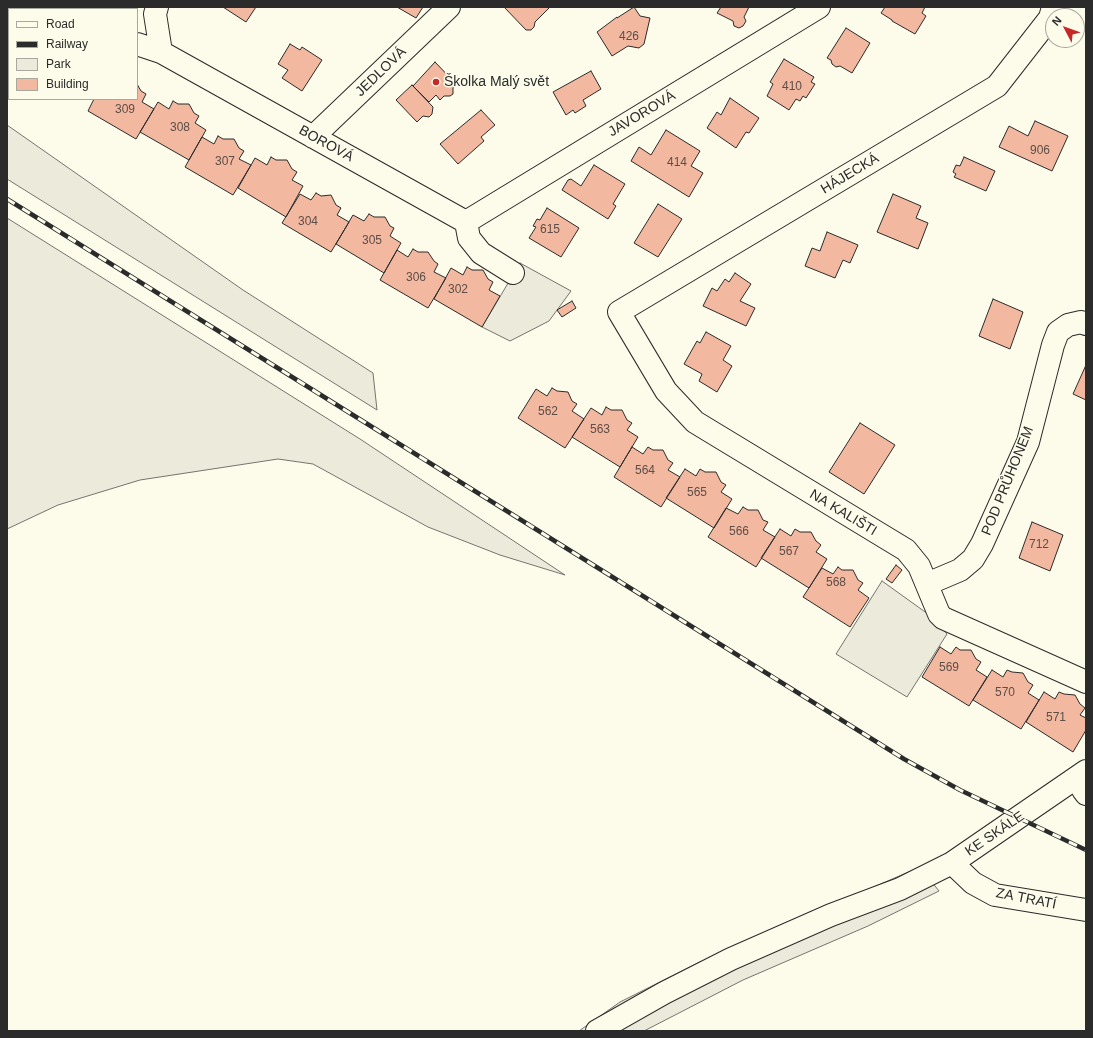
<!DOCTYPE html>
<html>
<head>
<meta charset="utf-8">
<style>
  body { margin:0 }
  #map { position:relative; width:1093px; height:1038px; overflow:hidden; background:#fdfbea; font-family:Helvetica,sans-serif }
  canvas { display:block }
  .frame { position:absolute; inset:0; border:8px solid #2b2b2b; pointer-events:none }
  .legend { position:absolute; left:8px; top:8px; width:130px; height:92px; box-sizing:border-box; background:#fdfbea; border:1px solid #a9a89e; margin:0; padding:5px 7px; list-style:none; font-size:12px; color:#2b2b2b }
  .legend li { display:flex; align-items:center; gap:8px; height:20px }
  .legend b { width:20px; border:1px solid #a9a89e }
  .north { position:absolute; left:1045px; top:8px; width:40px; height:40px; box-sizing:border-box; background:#fdfbea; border:1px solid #a9a89e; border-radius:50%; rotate:311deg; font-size:11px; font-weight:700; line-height:16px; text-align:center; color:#2b2b2b }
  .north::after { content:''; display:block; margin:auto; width:14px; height:18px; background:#c62828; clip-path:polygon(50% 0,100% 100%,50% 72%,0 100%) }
</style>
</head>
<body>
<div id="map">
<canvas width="1093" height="1038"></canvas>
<div class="frame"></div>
<ul class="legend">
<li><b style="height:5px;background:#fdfbea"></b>Road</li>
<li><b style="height:5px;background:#2b2b2b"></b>Railway</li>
<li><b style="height:11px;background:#ecebdb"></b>Park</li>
<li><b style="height:11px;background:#f2b8a0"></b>Building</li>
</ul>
<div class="north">N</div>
</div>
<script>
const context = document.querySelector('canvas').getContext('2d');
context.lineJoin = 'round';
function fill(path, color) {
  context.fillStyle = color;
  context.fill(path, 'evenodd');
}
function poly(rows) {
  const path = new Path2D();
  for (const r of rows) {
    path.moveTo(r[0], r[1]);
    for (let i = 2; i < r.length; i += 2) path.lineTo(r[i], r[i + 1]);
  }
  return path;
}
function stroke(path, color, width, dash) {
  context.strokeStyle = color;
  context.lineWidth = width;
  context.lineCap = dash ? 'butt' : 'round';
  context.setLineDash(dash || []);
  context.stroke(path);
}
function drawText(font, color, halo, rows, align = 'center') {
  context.font = font + ' Helvetica,sans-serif';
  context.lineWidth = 3;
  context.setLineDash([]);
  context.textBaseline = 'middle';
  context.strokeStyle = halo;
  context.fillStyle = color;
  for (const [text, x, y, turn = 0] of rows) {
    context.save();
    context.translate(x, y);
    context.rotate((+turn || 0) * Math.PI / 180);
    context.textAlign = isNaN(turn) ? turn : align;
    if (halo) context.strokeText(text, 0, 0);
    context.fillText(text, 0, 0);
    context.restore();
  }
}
const green = poly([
  [7,125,243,290,373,373,377,410,7,179,7,125],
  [7,218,360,439,565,575,500,555,428,527,313,464,278,459,140,480,58,505,7,529,7,218],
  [920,867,939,891,868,926,743,980,644,1031,579,1031,620,1002,700,962,920,867]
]);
const parking = poly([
  [520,263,571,291,549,321,510,341,482,327,520,263],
  [882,581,928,614,947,634,907,697,836,654,882,581]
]);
const building = poly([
  [223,7,256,7,246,22,223,7],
  [397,7,423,7,416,18,397,7],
  [504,7,550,7,535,22,534,27,531,30,526,30,504,7],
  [634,7,640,16,650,18,644,44,639,48,628,46,612,56,597,32,617,17,617,18,634,7],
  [721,7,749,7,744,17,746,21,743,26,739,28,734,26,733,21,717,13,721,7],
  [885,7,925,7,922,13,926,16,915,34,892,21,892,20,881,13,885,7],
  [846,28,870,43,852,73,840,66,836,67,832,64,831,60,827,58,846,28],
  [290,44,300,50,302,47,322,60,302,91,282,78,288,70,278,64,290,44],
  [784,59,814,77,811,82,815,84,806,98,803,96,800,101,796,99,789,110,767,96,773,84,770,82,784,59],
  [435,62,456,84,453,88,453,94,450,96,444,96,440,100,436,95,429,102,413,86,435,62],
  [591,71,601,89,583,100,586,106,575,113,573,110,566,115,553,92,591,71],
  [137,84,141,91,146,94,142,102,154,109,136,139,88,111,94,99,137,99,137,84],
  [412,85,433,107,432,114,429,117,423,116,417,122,396,100,412,85],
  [730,98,759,118,749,133,746,132,736,148,707,128,717,112,721,115,730,98],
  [173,101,178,104,189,104,194,113,199,116,195,123,206,130,189,160,140,132,158,102,169,109,173,101],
  [481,110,495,125,481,137,484,141,458,164,440,144,481,110],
  [1035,121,1068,136,1052,171,999,147,1009,126,1028,136,1035,121],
  [666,130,700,151,691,166,703,173,689,197,631,161,639,147,651,155,666,130],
  [218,136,223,139,234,139,239,148,244,151,239,159,251,165,233,195,185,167,202,137,214,144,218,136],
  [271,157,276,160,287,160,292,169,297,172,292,180,303,186,286,217,238,188,255,158,267,165,271,157],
  [964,157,995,171,986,191,954,177,956,174,953,172,956,165,960,166,964,157],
  [594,165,625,184,613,204,616,206,608,219,562,190,568,180,571,179,581,186,594,165],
  [316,193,321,196,331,195,336,205,341,208,337,215,349,222,331,252,282,223,300,194,311,200,316,193],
  [893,194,921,206,916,218,928,223,918,249,877,232,893,194],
  [658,204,682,219,658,257,634,243,658,204],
  [547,208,579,228,561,257,529,238,536,227,533,226,537,219,540,220,547,208],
  [369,214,374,217,385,217,390,226,394,228,390,236,401,243,384,273,336,244,353,215,364,221,369,214],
  [827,232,858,245,850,263,843,260,835,278,805,266,812,248,820,251,827,232],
  [413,249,418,252,428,252,434,261,438,264,434,272,446,278,428,308,380,280,397,250,408,257,413,249],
  [467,267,472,270,483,270,488,279,493,282,489,290,500,296,482,327,434,299,451,268,463,275,467,267],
  [735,273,751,284,740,301,755,308,746,326,703,306,712,288,717,291,725,279,729,282,735,273],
  [993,299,1023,312,1010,349,979,336,993,299],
  [572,301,576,308,562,317,557,310,572,301],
  [706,332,731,346,723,360,732,366,717,392,699,381,702,374,684,364,697,341,700,343,706,332],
  [1086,365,1086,400,1073,394,1086,365],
  [552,388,557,391,568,392,572,401,577,404,572,411,584,419,565,448,518,418,536,389,547,396,552,388],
  [606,407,611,410,622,410,627,420,632,423,627,430,638,437,620,467,572,437,591,408,602,415,606,407],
  [860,423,895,445,864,494,829,472,860,423],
  [632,447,643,454,648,447,653,450,663,450,668,460,673,463,668,470,680,477,661,507,614,477,632,447],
  [685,469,696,476,700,469,705,472,716,472,721,482,726,485,721,492,732,499,714,528,666,498,685,469],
  [743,507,748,510,758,510,763,520,768,522,763,530,775,537,756,567,708,537,726,508,738,514,743,507],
  [1032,522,1063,535,1050,571,1019,558,1032,522],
  [780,529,791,536,795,529,800,532,811,532,816,541,821,545,816,552,827,559,809,588,761,558,780,529],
  [896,565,902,570,892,583,886,579,896,565],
  [838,567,842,570,853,570,858,580,863,583,858,590,869,598,850,627,803,597,822,568,833,574,838,567],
  [940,647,951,654,956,647,960,650,971,650,976,659,981,662,976,670,987,677,969,706,922,677,940,647],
  [992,670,1003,677,1007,670,1012,672,1023,673,1028,682,1033,685,1028,693,1039,700,1021,729,973,700,992,670],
  [1044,692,1055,699,1059,692,1064,694,1075,695,1080,704,1085,708,1080,715,1086,718,1086,730,1073,752,1026,722,1044,692]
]);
const minor = poly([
  [157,7,155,14,161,52,466,222,469,238,481,253,513,273],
  [1053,7,1050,18,997,86,619,312,666,391,695,422,906,550,919,566,939,614,943,618,1086,682],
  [137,44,161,52],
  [313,137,449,7],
  [466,222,819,7],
  [927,584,960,570,973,559,982,544,1028,442,1053,345,1058,332,1068,325,1081,322,1086,324],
  [1081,775,1083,790,1086,794],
  [952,863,973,883,995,895,1086,910],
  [597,1031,664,993,731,959,831,915,900,889,952,863,1086,771]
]);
const rail = poly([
  [7,199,904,759,960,790,1086,850]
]);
const markers = [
  [436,82,4,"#c62828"]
];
const numberNames = [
  ["426",629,37],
  ["410",792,87],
  ["309",125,110],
  ["308",180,128],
  ["906",1040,151],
  ["307",225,162],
  ["414",677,163],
  ["304",308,222],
  ["615",550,230],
  ["305",372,241],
  ["306",416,278],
  ["302",458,290],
  ["562",548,412],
  ["563",600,430],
  ["564",645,471],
  ["565",697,493],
  ["566",739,532],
  ["712",1039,545],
  ["567",789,552],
  ["568",836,583],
  ["569",949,668],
  ["570",1005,693],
  ["571",1056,718]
];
const streetNames = [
  ["JEDLOVÁ",381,72,-44],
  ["JAVOROVÁ",642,114,-31],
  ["BOROVÁ",326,144,29],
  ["HÁJECKÁ",850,174,-31],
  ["POD PRŮHONEM",1008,481,-68],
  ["NA KALIŠTI",843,513,31],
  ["KE SKÁLE",995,834,-34],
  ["ZA TRATÍ",1026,899,11]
];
const poiNames = [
  ["Školka Malý svět",444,82]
];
fill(green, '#ecebdb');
stroke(green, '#74746e', 1);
fill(parking, '#eceadb');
stroke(parking, '#74746e', 1);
fill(building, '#f2b8a0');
stroke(building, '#2b2b2b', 1);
stroke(minor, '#2b2b2b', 24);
stroke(minor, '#fdfbea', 22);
stroke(rail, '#2b2b2b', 4.5);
stroke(rail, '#fdfbea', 3, [9]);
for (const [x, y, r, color] of markers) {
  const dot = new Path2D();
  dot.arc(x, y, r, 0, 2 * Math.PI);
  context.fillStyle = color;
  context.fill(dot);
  stroke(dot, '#fdfbea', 1.5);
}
drawText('12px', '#5d4e48', null, numberNames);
drawText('14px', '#2b2b2b', '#fdfbea', streetNames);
drawText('14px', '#2b2b2b', '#fdfbea', poiNames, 'left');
</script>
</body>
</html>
